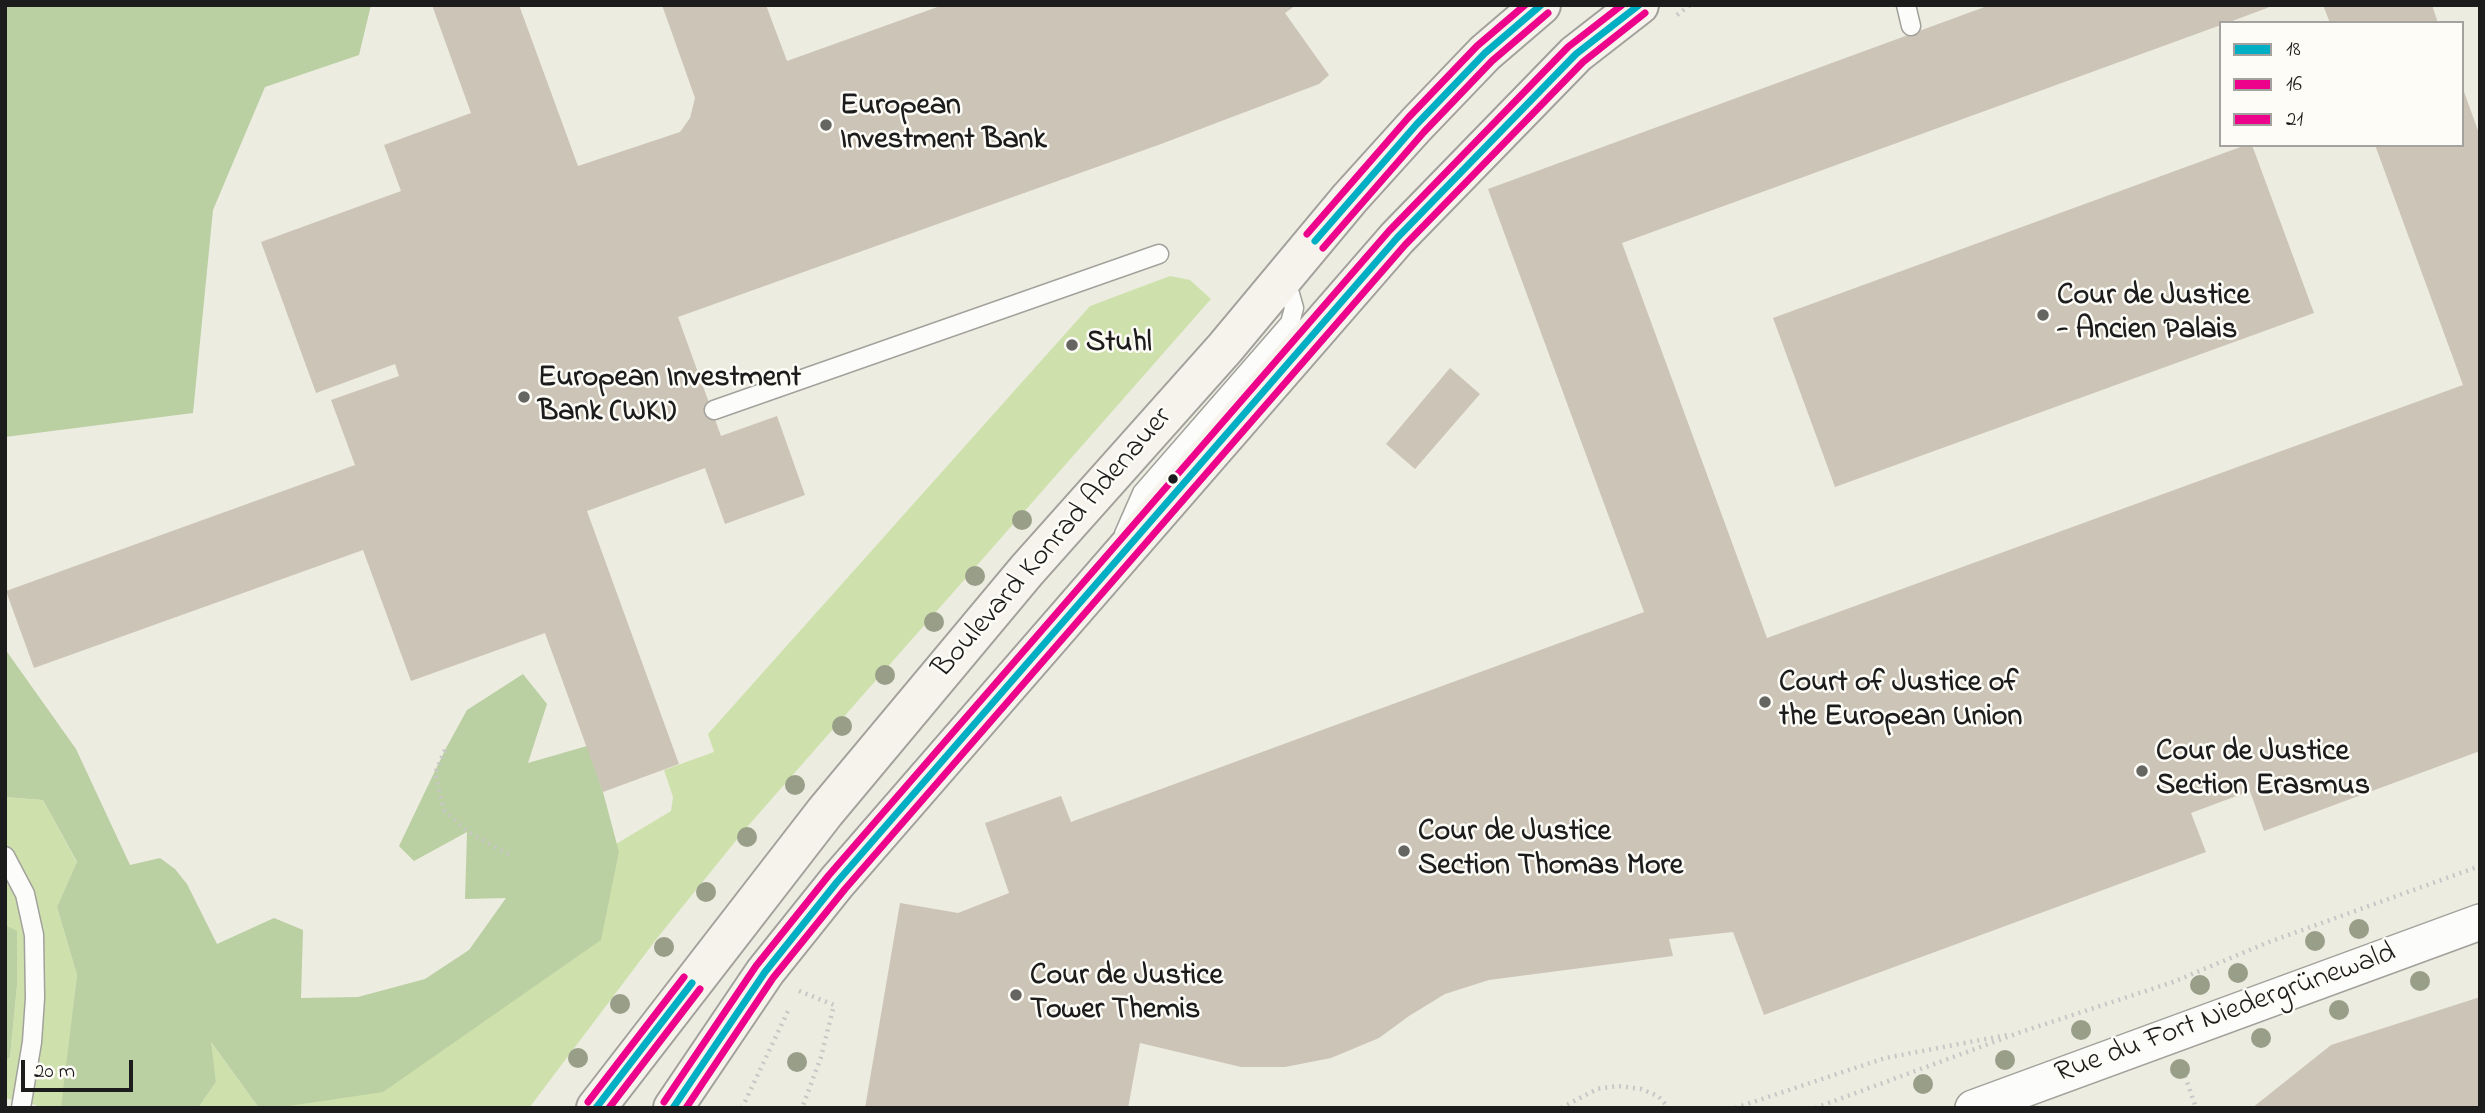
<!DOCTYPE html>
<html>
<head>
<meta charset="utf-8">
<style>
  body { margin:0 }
  #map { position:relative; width:2485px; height:1113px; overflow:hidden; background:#edece1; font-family:"Indie Flower",sans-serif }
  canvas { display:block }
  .frame { position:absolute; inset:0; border:7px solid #1c1c1c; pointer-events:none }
  .legend { position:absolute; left:2219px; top:21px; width:245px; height:126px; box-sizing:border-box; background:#fdfcf7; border:2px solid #a3a29f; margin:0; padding:9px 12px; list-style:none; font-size:21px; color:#1c1c1c }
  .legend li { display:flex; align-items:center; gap:14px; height:35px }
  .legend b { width:35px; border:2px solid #a3a29f }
  .scale { position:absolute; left:21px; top:1060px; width:112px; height:32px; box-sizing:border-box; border:4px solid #1c1c1c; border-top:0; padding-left:9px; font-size:21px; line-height:24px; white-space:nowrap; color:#1c1c1c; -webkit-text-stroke:5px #fdfcf7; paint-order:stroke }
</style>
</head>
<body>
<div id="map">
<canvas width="2485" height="1113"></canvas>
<div class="frame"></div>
<ul class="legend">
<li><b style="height:9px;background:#01afc5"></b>18</li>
<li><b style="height:9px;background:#ed028c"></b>16</li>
<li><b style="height:9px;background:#ed028c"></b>21</li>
</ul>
<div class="scale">20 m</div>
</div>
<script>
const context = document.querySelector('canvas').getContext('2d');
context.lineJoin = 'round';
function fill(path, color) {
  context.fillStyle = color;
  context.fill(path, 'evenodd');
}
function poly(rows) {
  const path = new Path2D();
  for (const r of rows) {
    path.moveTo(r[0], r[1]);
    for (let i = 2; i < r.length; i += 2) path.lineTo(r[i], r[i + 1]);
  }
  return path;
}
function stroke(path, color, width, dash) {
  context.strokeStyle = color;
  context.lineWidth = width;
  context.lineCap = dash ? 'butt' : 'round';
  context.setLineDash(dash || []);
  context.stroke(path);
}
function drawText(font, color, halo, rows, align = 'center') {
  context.font = font + ' "Indie Flower",sans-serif';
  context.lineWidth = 5;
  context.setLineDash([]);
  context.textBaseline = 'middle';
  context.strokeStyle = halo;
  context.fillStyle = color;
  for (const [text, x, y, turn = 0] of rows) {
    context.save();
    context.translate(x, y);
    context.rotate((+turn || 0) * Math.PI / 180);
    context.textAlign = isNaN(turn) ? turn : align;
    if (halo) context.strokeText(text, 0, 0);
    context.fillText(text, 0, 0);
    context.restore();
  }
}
const green = poly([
  [1170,276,1190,280,1211,299,747,827,658,937,529,1108,276,1108,383,1091,600,940,619,852,616,844,671,811,673,797,664,770,714,752,708,734,1090,306],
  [5,797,43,800,77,863,57,907,77,975,62,1107,65,1108,36,1108,36,1105,5,1098,5,1062,10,1057,17,985,17,932,5,925],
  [210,1041,259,1108,198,1108,216,1082]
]);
const forest = poly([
  [5,5,371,5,359,55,265,87,213,210,193,413,5,437],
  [5,649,76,749,130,865,160,858,175,869,187,884,217,944,274,918,303,930,301,998,358,997,425,979,469,950,506,898,465,899,467,832,414,861,399,846,445,750,467,710,523,674,547,704,528,763,587,746,603,792,619,852,601,940,383,1092,276,1108,259,1108,211,1042,216,1082,198,1108,61,1107,77,975,57,907,77,862,43,800,5,797],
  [5,925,17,931,17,985,10,1057,5,1062]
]);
const building = poly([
  [432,5,519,5,578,166,680,132,690,118,695,98,662,5,766,5,787,61,943,5,1296,5,1285,13,1329,75,1319,84,1161,144,678,317,721,436,777,416,805,495,725,524,705,468,587,511,679,764,603,792,545,633,411,681,363,550,34,668,6,591,355,465,331,400,399,376,395,364,316,393,261,242,401,191,384,145,471,113],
  [1990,5,2275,5,2227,23,2221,23,2221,25,1622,243,1767,638,2463,385,2375,145,2462,145,2463,89,2480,136,2480,751,2264,831,2250,791,2191,813,2206,852,1764,1015,1733,932,1669,939,1673,956,1489,980,1445,994,1409,1016,1379,1038,1331,1058,1285,1067,1241,1067,1140,1043,1128,1108,865,1108,900,903,958,913,1009,893,985,823,1061,796,1071,822,1644,612,1488,189],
  [2323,5,2432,5,2438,23,2330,23],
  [2246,145,2252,145,2314,313,1835,487,1773,318],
  [1450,368,1480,394,1415,469,1386,444],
  [2480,997,2480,1108,2252,1108,2331,1045]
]);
const path = poly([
  [1677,15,1690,5],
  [445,750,435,773,444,810,468,832,510,855],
  [799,991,834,1005,821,1057,802,1108],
  [2185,1076,2196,1108],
  [742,1108,788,1011],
  [1561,1108,1597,1089,1618,1086,1641,1089,1658,1096,1669,1108],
  [1735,1108,1885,1058,2007,1035],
  [1815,1108,2021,1032,2173,982,2269,942,2480,866]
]);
const service = poly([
  [1906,5,1911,26],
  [714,410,1159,254],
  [1124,534,1142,493,1290,323,1294,308,1290,294,1281,283],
  [5,856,25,894,34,935,35,998,32,1042,21,1108]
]);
const minor = poly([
  [1973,1108,2480,922]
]);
const secondary = poly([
  [596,1108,825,812,1027,570,1225,348,1350,198,1416,125,1485,53,1541,5],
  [673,1108,765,972,837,882,1397,238,1576,54,1639,5]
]);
const bus1 = poly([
  [1315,241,1416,125,1485,53,1541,5],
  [596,1108,692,983],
  [673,1108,765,972,837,882,1397,238,1576,54,1639,5]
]);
const bus2 = poly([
  [1323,248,1424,132,1492,61,1548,13],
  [609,1108,700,989],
  [686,1108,773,978,845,889,1405,245,1583,62,1645,13]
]);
const bus3 = poly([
  [1307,234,1408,118,1477,46,1525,5],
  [588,1102,684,977],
  [664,1102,756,966,829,875,1389,231,1568,47,1622,5]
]);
const trees = [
  [1022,520],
  [975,576],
  [934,622],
  [885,675],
  [842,726],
  [795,785],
  [747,837],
  [706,892],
  [2359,929],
  [2315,941],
  [664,947],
  [2238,973],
  [2420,981],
  [2200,985],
  [620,1004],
  [2339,1010],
  [2081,1030],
  [2261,1038],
  [578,1058],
  [2005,1060],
  [797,1062],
  [2180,1069],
  [1923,1084]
];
const markers = [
  [826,125,7,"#656561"],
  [2043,315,7,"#656561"],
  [1072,345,7,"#656561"],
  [524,397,7,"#656561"],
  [1173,479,6,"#1c1c1c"],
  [1765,702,7,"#656561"],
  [2142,771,7,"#656561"],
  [1404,851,7,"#656561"],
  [1016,995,7,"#656561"]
];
const poiNames = [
  ["European",840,108],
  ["Investment Bank",840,142],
  ["Cour de Justice",2057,298],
  ["- Ancien Palais",2057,332],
  ["Stuhl",1086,345],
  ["European Investment",538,380],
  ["Bank (WKI)",538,414],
  ["Court of Justice of",1779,685],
  ["the European Union",1779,719],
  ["Cour de Justice",2156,754],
  ["Section Erasmus",2156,788],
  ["Cour de Justice",1418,834],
  ["Section Thomas More",1418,868],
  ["Cour de Justice",1030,978],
  ["Tower Themis",1030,1012]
];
const streetNames = [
  ["Boulevard Konrad Adenauer",1054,544,-49],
  ["Rue du Fort Niedergrünewald",2226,1015,-20]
];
fill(green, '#cee1ac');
fill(forest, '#bacfa2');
fill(building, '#ccc4b6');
stroke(service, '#a2a19b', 21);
stroke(minor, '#a2a19b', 38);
stroke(secondary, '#a2a19b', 42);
stroke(path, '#c8c7c5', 4.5, [2, 5]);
stroke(service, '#fcfcfa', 18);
stroke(minor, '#fcfcfa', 35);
stroke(secondary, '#f6f3ed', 38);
stroke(bus1, '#01afc5', 7);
stroke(bus2, '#ed028c', 7);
stroke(bus3, '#ed028c', 7);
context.fillStyle = '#989e88';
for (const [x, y] of trees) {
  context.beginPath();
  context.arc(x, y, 10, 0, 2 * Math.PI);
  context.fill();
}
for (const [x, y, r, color] of markers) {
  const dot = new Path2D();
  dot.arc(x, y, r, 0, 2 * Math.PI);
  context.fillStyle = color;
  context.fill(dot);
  stroke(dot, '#fdfcf7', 2.5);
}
drawText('bold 30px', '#1c1c1c', '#fdfcf7', poiNames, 'left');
drawText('30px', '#1c1c1c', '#fdfcf7', streetNames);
</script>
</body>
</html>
